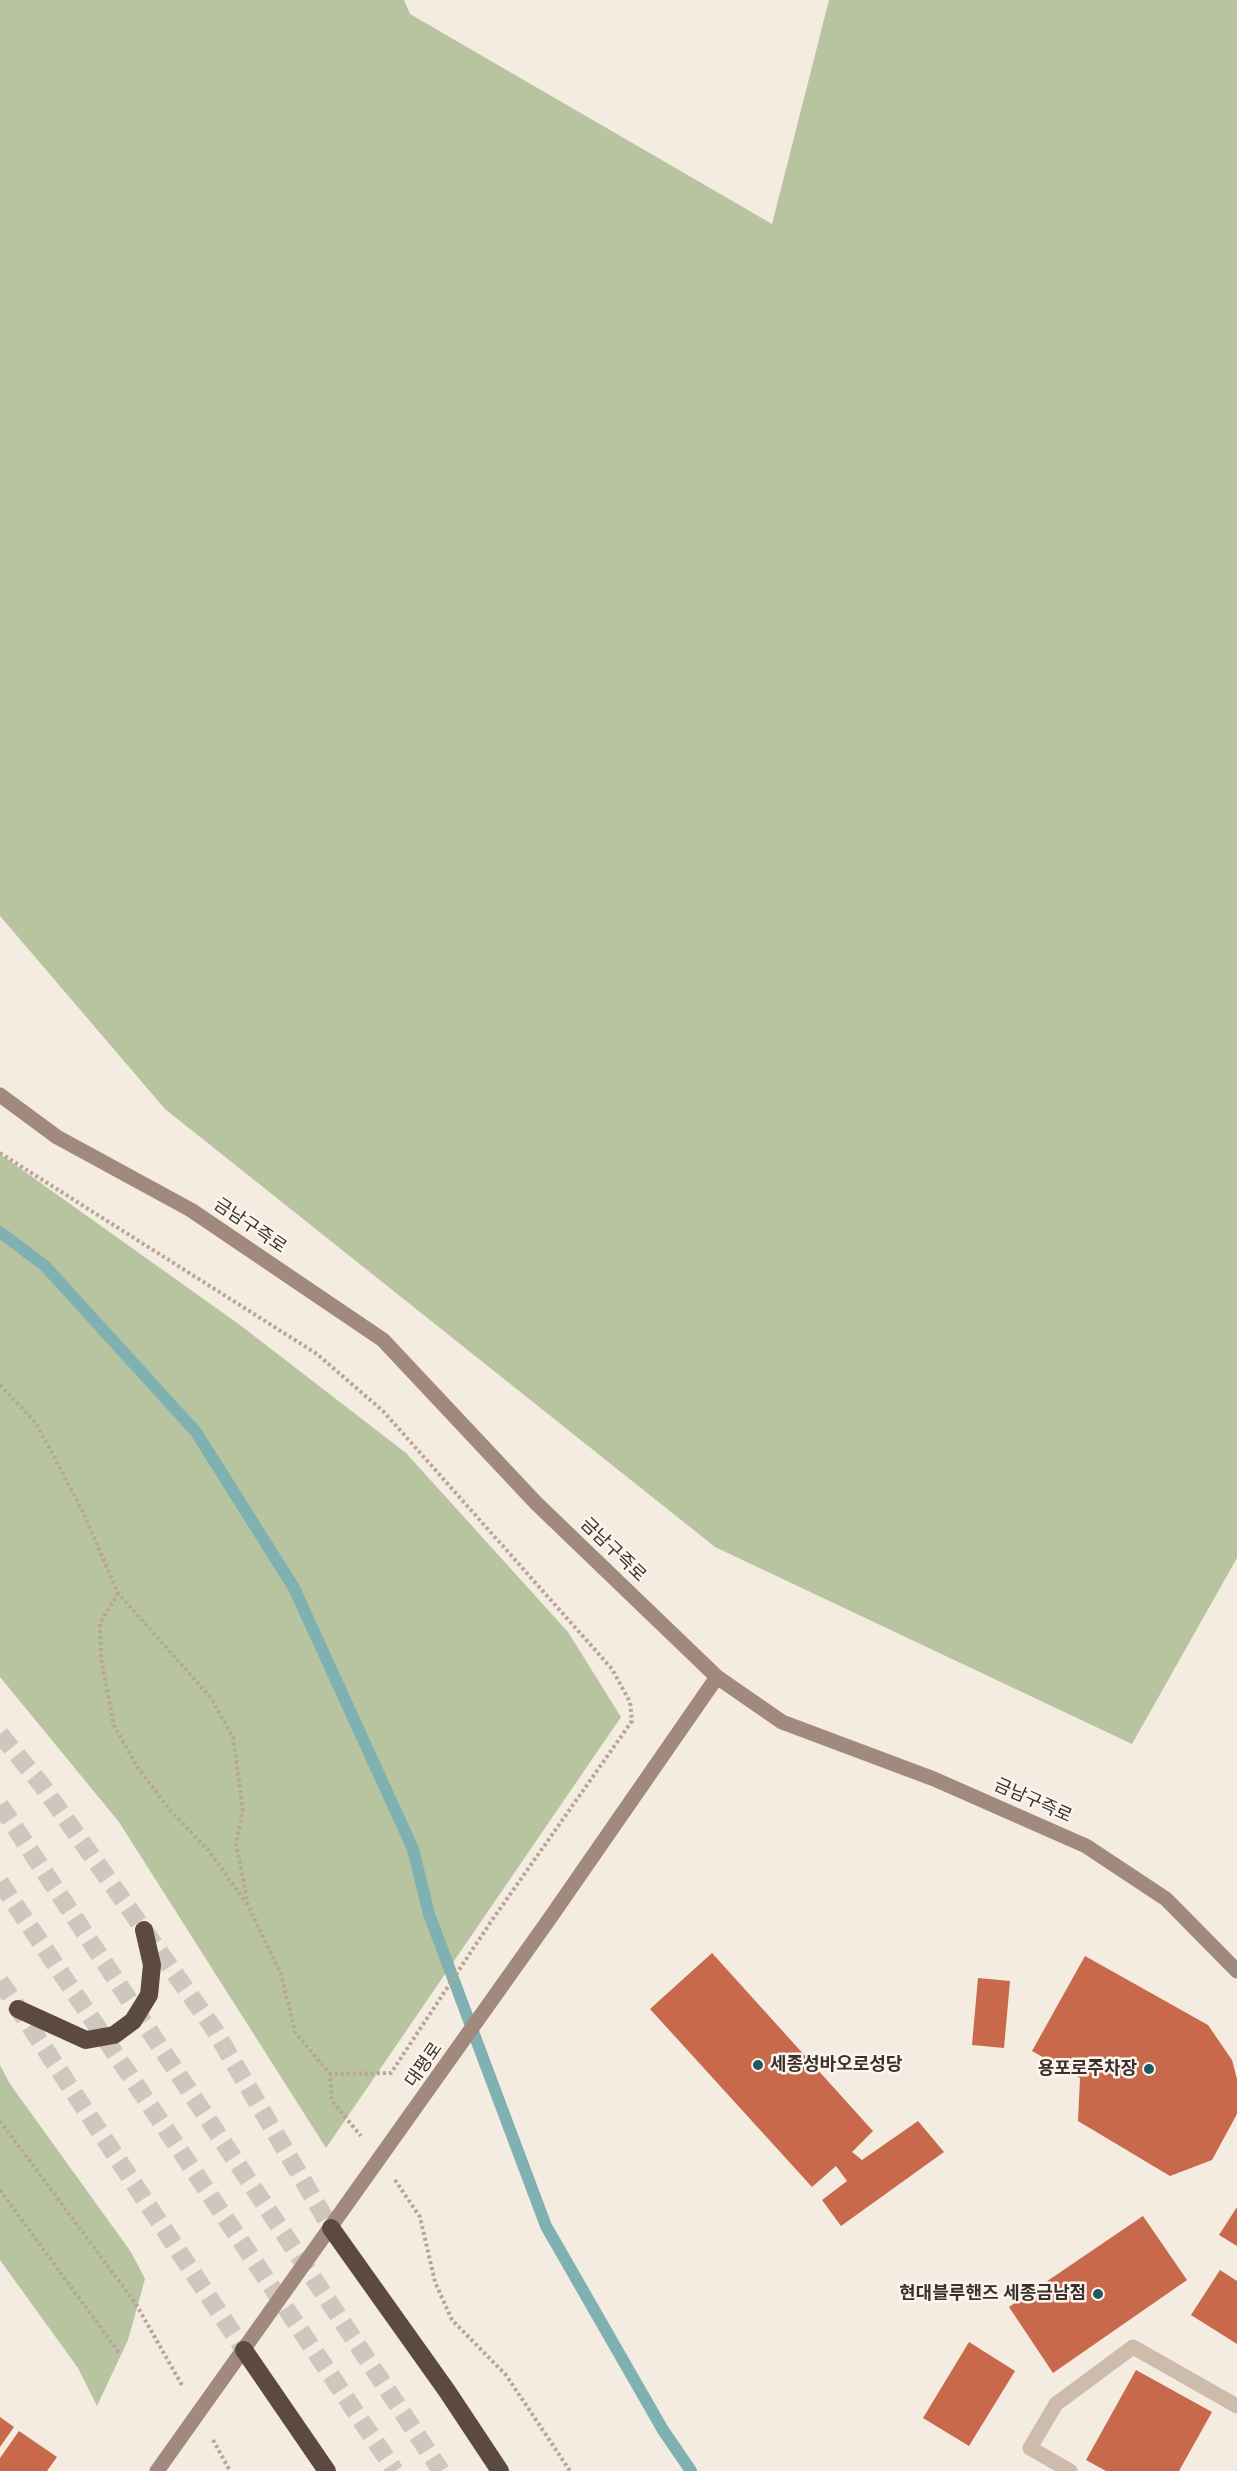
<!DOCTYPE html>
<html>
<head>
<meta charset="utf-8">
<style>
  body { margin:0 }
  canvas { display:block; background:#f4ebe1 }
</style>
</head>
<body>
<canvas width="1237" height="2471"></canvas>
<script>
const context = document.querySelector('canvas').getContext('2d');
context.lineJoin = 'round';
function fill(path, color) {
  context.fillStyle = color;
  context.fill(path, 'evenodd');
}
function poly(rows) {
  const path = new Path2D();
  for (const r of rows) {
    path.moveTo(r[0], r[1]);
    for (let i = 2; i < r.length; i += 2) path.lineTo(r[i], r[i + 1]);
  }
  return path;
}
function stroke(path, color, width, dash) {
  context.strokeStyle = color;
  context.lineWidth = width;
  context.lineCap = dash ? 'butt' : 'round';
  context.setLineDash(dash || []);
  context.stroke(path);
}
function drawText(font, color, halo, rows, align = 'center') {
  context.font = font + ' "Open Sans","Noto Sans KR",sans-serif';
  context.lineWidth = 5;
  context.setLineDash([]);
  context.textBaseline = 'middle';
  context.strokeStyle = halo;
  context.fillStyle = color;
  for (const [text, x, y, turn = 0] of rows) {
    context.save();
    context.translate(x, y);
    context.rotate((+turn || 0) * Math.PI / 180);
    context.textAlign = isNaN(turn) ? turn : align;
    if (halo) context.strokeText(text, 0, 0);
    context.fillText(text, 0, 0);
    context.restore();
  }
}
const green = poly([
  [0,0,404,0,410,14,772,224,829,0,1237,0,1237,1558,1132,1744,715,1547,165,1109,0,916],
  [0,1154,240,1325,406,1453,568,1632,621,1717,326,2148,119,1822,0,1677],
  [0,2065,10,2084,131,2252,145,2279,128,2340,97,2406,78,2368,0,2260]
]);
const stream = poly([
  [0,1232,45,1266,196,1432,294,1588,413,1849,429,1914,546,2226,663,2430,691,2471]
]);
const building = poly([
  [712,1953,873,2131,852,2152,862,2160,918,2121,944,2152,841,2226,822,2200,847,2181,836,2166,812,2187,650,2009],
  [1085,1956,1208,2025,1232,2060,1237,2079,1237,2114,1212,2160,1170,2176,1078,2121,1080,2078,1032,2051],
  [978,1978,1010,1981,1004,2048,972,2045],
  [1237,2207,1237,2246,1219,2235],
  [1143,2216,1187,2280,1053,2373,1009,2307],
  [1220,2270,1237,2281,1237,2344,1191,2315],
  [969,2342,1015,2371,969,2446,923,2418],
  [1136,2370,1212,2412,1179,2471,1106,2471,1086,2460],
  [0,2417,14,2427,0,2447],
  [19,2431,57,2457,47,2471,0,2471,0,2458]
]);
const highwayTunnel = poly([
  [0,1734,41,1784,214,2029,331,2228],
  [0,1805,441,2471],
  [0,1882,395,2471],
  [0,1981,244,2350]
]);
const path = poly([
  [0,1153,317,1354,383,1411,612,1669,630,1702,632,1721,490,1923,391,2073,330,2074],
  [0,1385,36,1423,83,1512,118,1593,211,1698,233,1737,243,1811,236,1843,248,1905,281,1974,295,2032,330,2074,332,2101,361,2136],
  [118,1593,100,1623,101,1657,114,1726,138,1768,170,1810,208,1850,247,1904],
  [0,2121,136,2304,183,2387],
  [395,2180,420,2217,435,2282,452,2320,506,2375,570,2471],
  [0,2190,120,2354],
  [213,2440,230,2471]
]);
const lane = poly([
  [1070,2471,1030,2448,1056,2404,1133,2347,1237,2406]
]);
const secondary = poly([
  [0,1095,57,1137,191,1210,383,1340,536,1503,717,1677,782,1722,934,1779,1086,1846,1166,1899,1237,1971],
  [157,2471,548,1921,717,1677]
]);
const highway = poly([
  [18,2009,86,2040,114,2035,133,2021,149,1995,152,1965,144,1930],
  [331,2228,447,2391,500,2471],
  [244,2350,327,2471]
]);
const markers = [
  [758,2065,6,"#1f5a5e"],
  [1149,2069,6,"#1f5a5e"],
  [1098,2294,6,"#1f5a5e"]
];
const streetNames = [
  ["금남구즉로",250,1226,34],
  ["금남구즉로",613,1550,44],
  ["금남구즉로",1033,1801,24],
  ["대평로",424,2065,-55]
];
const poiNames = [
  ["세종성바오로성당",770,2065,"left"],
  ["용포로주차장",1137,2069],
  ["현대블루핸즈 세종금남점",1086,2294]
];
fill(green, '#b8c4a0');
stroke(stream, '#7fb0b2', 12);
fill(building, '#c8694b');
stroke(highwayTunnel, '#cfc6bd', 18, [18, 9]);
stroke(path, '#b9a596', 4, [3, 3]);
stroke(lane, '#cdbbac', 15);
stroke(secondary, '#a18a7d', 15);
stroke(highway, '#5c4a42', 18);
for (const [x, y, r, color] of markers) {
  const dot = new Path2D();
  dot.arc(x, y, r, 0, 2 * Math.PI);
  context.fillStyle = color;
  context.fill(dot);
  stroke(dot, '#fbf5ee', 2);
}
drawText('18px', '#3b302b', '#fbf5ee', streetNames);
drawText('bold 18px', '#3b302b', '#fbf5ee', poiNames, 'right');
</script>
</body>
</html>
